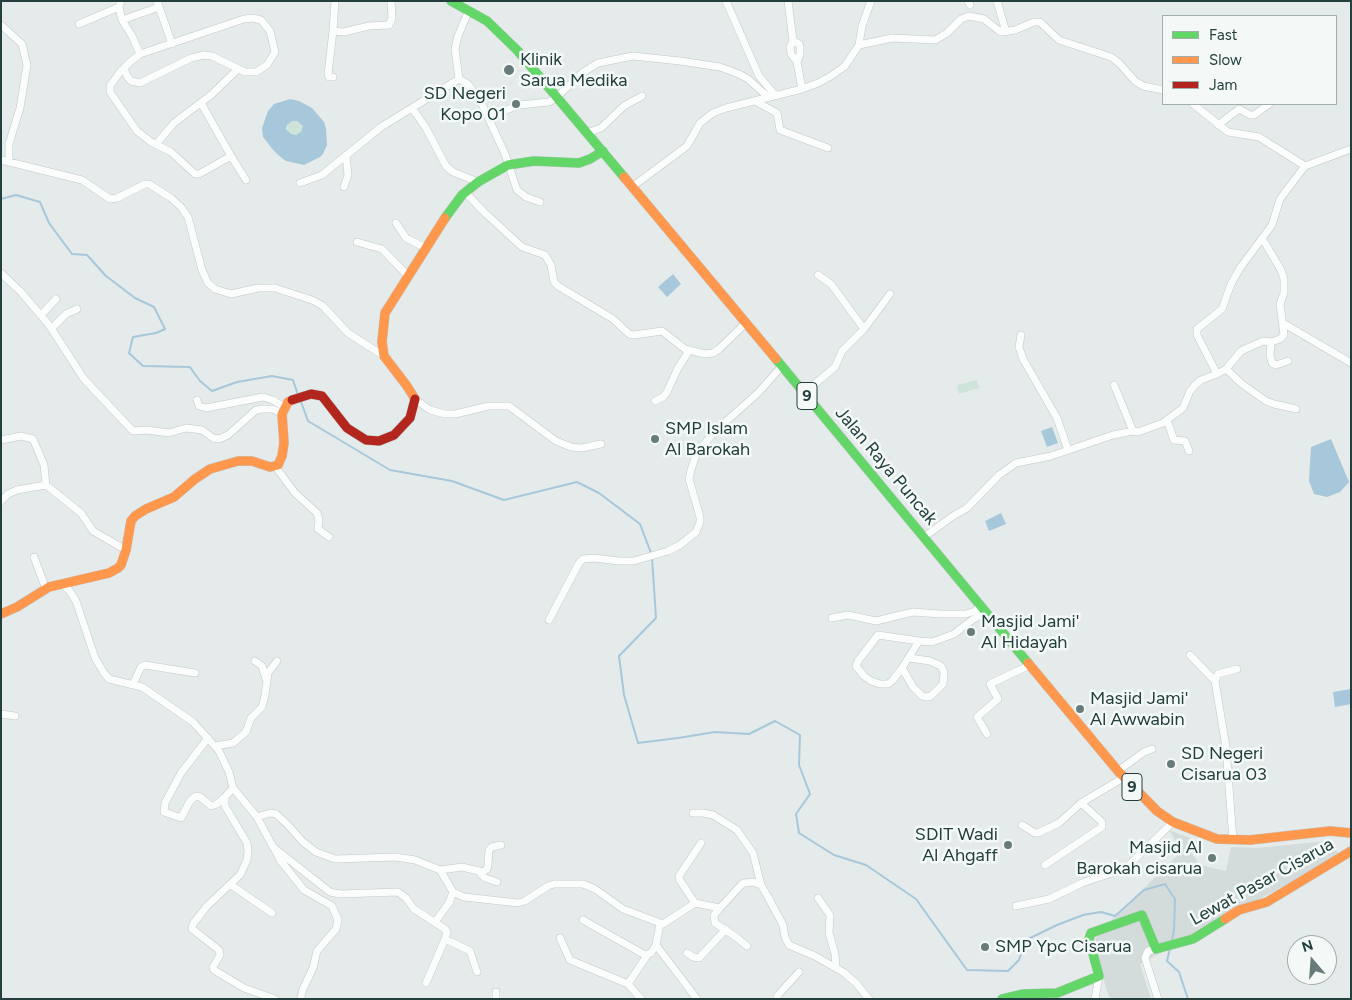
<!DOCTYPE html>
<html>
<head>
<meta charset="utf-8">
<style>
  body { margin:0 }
  #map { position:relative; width:1352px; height:1000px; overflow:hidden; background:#e5ebea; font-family:Figtree,sans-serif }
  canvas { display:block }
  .frame { position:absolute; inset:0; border:2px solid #223f3d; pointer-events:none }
  .legend { position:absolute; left:1162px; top:15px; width:175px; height:90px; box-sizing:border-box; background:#f4f9f8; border:1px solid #a0afad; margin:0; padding:6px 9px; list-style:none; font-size:15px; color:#223f3d }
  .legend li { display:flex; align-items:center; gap:10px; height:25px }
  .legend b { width:25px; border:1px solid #a0afad }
  .north { position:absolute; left:1287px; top:935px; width:50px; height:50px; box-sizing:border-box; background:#f4f9f8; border:1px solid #a0afad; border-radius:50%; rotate:342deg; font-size:14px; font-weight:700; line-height:20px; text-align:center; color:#223f3d }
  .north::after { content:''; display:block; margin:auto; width:18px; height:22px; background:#667b7a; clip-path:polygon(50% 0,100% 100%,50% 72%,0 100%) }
</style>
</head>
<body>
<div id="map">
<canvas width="1352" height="1000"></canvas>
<div class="frame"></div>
<ul class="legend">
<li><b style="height:6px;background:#63d668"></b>Fast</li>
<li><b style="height:6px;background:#ff974d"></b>Slow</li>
<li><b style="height:6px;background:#b3261e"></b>Jam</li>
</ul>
<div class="north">N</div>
</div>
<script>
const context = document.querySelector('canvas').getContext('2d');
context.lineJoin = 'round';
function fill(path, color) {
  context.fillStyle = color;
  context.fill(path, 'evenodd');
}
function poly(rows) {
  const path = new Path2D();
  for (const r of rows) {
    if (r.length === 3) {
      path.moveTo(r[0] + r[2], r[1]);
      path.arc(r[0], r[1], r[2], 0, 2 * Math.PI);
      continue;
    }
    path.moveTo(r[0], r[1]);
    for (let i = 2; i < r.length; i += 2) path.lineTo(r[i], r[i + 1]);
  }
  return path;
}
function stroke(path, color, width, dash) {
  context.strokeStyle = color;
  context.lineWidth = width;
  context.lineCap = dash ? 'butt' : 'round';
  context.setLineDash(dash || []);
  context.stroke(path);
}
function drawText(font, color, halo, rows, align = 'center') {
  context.font = font + ' Figtree,sans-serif';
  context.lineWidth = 5;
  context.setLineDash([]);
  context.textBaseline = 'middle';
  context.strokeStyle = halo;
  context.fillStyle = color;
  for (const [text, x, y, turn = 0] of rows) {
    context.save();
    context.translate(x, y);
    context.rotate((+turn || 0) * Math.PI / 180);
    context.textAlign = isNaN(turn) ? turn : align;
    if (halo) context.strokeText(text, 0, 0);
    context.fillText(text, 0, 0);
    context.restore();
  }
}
const built = poly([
  [1169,830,1200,842,1190,851,1200,865,1226,871,1231,847,1258,848,1326,841,1341,855,1140,964,1151,999,1110,999,1104,981,1095,936,1182,851]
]);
const green = poly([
  [295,128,8],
  [977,380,979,388,959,394,957,385]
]);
const water = poly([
  [290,99,299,101,312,108,324,122,326,129,327,145,323,154,320,157,304,165,286,161,283,159,274,151,263,137,262,128,268,111,274,104],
  [292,121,297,121,303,126,301,132,296,135,291,134,286,129,287,125],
  [673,274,681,284,667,297,658,287],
  [1052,427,1058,443,1047,447,1041,431],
  [1331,439,1349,482,1340,492,1327,497,1314,494,1309,481,1310,462,1311,447],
  [1001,513,1006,524,989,531,985,521],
  [1351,689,1351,704,1335,707,1333,692]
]);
const stream = poly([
  [1,199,16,195,40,202,49,223,72,254,87,255,106,276,135,298,154,307,165,329,156,333,133,337,129,353,143,366,190,367,200,381,212,391,237,382,272,376,293,380,298,395],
  [300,399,308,421,390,470,452,481,504,500,577,482,599,493,640,524,651,553],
  [652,558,656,618,619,656,624,695,638,743,678,738,715,732,749,734,775,721,800,735,799,765,810,794,796,814,799,833,834,855,866,865,916,899,967,970,1008,971,1019,960,1026,940,1057,925,1083,915,1101,912,1115,916,1144,890,1165,884,1175,899,1174,930,1172,941],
  [1170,948,1167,961,1179,972,1188,999]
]);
const street = poly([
  [121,1,119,7,122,20,132,36,140,54],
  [157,1,172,44],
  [335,1,333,31,344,32,369,26,389,25,392,18,391,1],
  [726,1,759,76,775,95],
  [788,1,793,41,790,47,791,54,797,62,802,89],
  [968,1,970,5],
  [997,1,1006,32],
  [122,20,159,7],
  [79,24,119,7],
  [1,25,22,44,27,65,20,108,9,144,9,161],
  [793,41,799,44,800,47,800,54,797,62],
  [859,45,862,26,871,1],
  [124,68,127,76,131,81,140,83,191,58,204,55,212,56,245,72,256,72,267,65,275,52,270,31,261,20,253,18,244,19,140,54,130,62,120,72,110,86,110,92,137,131,151,142,171,152,195,174,199,174,231,156,201,103],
  [333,77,329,77,328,74,333,31],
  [459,79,468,84,481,102,505,154,517,190,526,197,540,202],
  [459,79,455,49,458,36,469,10],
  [755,101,777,113,780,130,828,148],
  [1193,104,1228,132,1259,137,1305,166,1351,149],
  [412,108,426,128,446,166,453,172,478,182],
  [488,117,519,105,549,102,557,97,582,73,598,63,633,56,680,61,720,67,739,74,748,79,768,97],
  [1218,125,1239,109,1250,115,1254,115,1269,104],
  [587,133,601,128,624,106,642,96],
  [156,144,174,123,211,95,238,69],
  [231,156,246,180],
  [1,160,82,180,110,199,117,198,145,184,149,184,171,198,181,207,188,217,202,270,208,283,215,289,231,294,258,288,275,288,312,300,323,306,348,333,384,356],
  [300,183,322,175,381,127,459,79],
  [344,187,348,175,346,155],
  [632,187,687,146,700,123,713,113,726,108,802,89,818,83,831,76,845,66,859,45,892,38,935,40,947,33,961,19,969,16,984,19,998,30,1002,32,1015,30,1034,22,1040,22,1059,40,1111,57,1119,63,1135,81,1143,86,1163,90],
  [465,192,484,212,522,247,545,255,551,265,554,282,558,286,613,319,629,334,634,335,662,331,685,349,705,354,713,353,719,349,746,323],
  [396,223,406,238,426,248],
  [357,242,382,249,408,276],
  [1,273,21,292,49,325,84,379,133,431,147,430,169,433,186,428,202,430,213,438,219,439,228,435,256,410,263,409,273,409,282,414],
  [818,275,831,284,864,329],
  [41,315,56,299],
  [1283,323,1351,363],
  [52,328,66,314,77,309],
  [1021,335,1019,347,1023,359,1057,418,1068,450],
  [1271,342,1270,355,1272,363,1276,365,1288,361],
  [1226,369,1242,384,1266,401,1274,404,1296,409],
  [1217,374,1226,369,1241,351,1263,341,1271,342,1280,339,1284,335,1280,304,1284,293,1284,279,1281,270,1262,238],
  [1114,385,1133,431],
  [804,393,835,367,842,351,864,329,890,294],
  [415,399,430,410,445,414,455,414,489,406,509,406,556,441,571,447,582,448,601,444],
  [197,400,199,406,206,408,263,397,273,400,284,407],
  [655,401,663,397,667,392,678,368,689,351],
  [1167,420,1174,440,1185,441,1189,451],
  [1,440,21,436,33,439,44,465,46,485],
  [275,466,295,493,317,513,319,520,318,529,329,537],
  [1,501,8,494,17,490,46,485,81,513,93,531,126,550],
  [924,537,953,516,967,508,999,475,1016,463,1051,456,1113,435,1133,431,1138,432,1149,428,1163,423,1183,408,1190,391,1195,385,1201,380,1217,374,1197,335,1197,329,1222,309,1231,284,1240,268,1272,225,1280,199,1305,166],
  [34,557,46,589],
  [62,584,69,590,76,601,95,658,104,673,109,679,142,687,193,722,219,751,229,772,233,788,257,817,273,847,330,892,340,894,398,892,406,898,414,909,445,929,447,932,445,939,426,983],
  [832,618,848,615,876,621,913,612,940,614,966,614,975,611,981,606],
  [549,620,579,563,583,559,594,558,619,561,634,561,668,551,680,545,696,532,700,522,700,517,689,479,691,470,696,455,713,433,758,393,782,366],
  [919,641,902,668,892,681,888,684,880,684,871,681,864,676,856,666,858,661,878,635,919,641,932,642,954,634,972,620,986,612],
  [1190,655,1215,681],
  [255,661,262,666,266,679],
  [902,668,913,687,922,696,927,697,931,696,943,684,944,672,941,666,930,661,909,658],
  [133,684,141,667,145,665,195,673],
  [1,714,15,716],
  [987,734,977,717,998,699,990,684,1030,665],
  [208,738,181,773,165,803,164,812,181,818,190,801,196,796,200,797,211,806,217,804,225,797],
  [215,746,233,743,246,732,251,718,262,707,265,695,268,673,277,661],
  [1118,771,1144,752,1152,749],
  [233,788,225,797,225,806,247,843,248,851,247,860,240,875,207,906,193,924,192,929,219,950,220,955,213,967,214,970,244,988,275,999],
  [693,813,703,813,713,815,737,830,753,853,761,885],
  [257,817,270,813,276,814,287,824,303,842,316,852,335,859,396,857,415,860,440,870,462,867,483,872,487,869,488,865,489,850,492,847,501,845],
  [1022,825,1035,833,1038,833,1059,823,1081,803,1123,778],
  [1233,840,1226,747,1215,681,1218,674,1237,669],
  [275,850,280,860,304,890,332,906,338,920,336,929,317,951,313,968,303,989,301,997],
  [1045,865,1102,827,1102,822,1081,803],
  [440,870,453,892,464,897,518,903,525,901,548,886,554,884,583,884,595,889,623,909,663,924,695,903,720,908,741,885,744,883,753,882,761,885,768,897,783,925,785,937,789,945,815,956,843,972,856,983,869,999],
  [479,872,485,878,497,882],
  [231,885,272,913],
  [818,898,830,915,829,933,835,954,836,968],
  [695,903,679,879,679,876,701,843],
  [1016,906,1049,899,1082,883,1121,870,1128,866,1173,822],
  [720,908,714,915,715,923,736,937,747,946],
  [583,920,645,955,651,953,656,945,660,924],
  [435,922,449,903,453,892],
  [560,938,570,960,628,984,648,954],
  [445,939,470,951,477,972],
  [656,945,697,999],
  [1156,949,1148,951,1145,958,1158,999],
  [687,953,693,957,699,958,726,929],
  [628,984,641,999],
  [496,999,496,992],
  [777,999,777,996,799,972],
  [1095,999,1099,976]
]);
const fast = poly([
  [451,1,487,21,517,50,624,177],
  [445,218,462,195,478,182,508,165,534,161,579,163,590,159,603,151],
  [776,359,1028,663],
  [1002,999,1023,994,1057,993,1099,976,1089,939,1091,933,1142,915,1156,949,1193,939,1225,919]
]);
const slow = poly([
  [624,177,776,359],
  [415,399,407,386,384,356,382,342,385,313,445,218],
  [1,614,17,607,49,587,109,573,118,568,121,565,126,550,131,521,135,516,146,509,174,497,195,479,210,469,238,461,252,461,270,467,278,465,282,456,284,443,282,414,288,402,292,400],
  [1028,663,1118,771,1157,811,1173,822,1217,839,1250,840,1330,831,1351,833],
  [1225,919,1239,910,1267,902,1351,851]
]);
const jam = poly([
  [292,400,311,394,322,396,347,428,366,440,379,441,394,435,410,418,415,399]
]);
const markers = [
  [509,70,6,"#667b7a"],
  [516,104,5,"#667b7a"],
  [655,439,5,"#667b7a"],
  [971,632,5,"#667b7a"],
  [1080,709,5,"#667b7a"],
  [1171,764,5,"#667b7a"],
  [1008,845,5,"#667b7a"],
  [1212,858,5,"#667b7a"],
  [985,947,5,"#667b7a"]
];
const shields = [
  [807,396,20],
  [1132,787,20]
];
const shieldNames = [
  ["9",807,396],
  ["9",1132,787]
];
const poiNames = [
  ["Klinik",520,60],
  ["Sarua Medika",520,81],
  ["SD Negeri",506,94,"right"],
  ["Kopo 01",506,115,"right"],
  ["SMP Islam",665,429],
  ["Al Barokah",665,450],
  ["Masjid Jami'",981,622],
  ["Al Hidayah",981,643],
  ["Masjid Jami'",1090,699],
  ["Al Awwabin",1090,720],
  ["SD Negeri",1181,754],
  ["Cisarua 03",1181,775],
  ["SDIT Wadi",998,835,"right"],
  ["Al Ahgaff",998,856,"right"],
  ["Masjid Al",1202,848,"right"],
  ["Barokah cisarua",1202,869,"right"],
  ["SMP Ypc Cisarua",995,947]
];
const streetNames = [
  ["Jalan Raya Puncak",886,466,50],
  ["Lewat Pasar Cisarua",1262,882,-29]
];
fill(built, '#d3dcda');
fill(green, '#cee4da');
fill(water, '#a6c8da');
stroke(stream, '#a6c8da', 2);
stroke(street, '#c2c8c7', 8);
stroke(fast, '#c1c8c7', 10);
stroke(slow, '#c1c8c7', 10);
stroke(jam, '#c1c8c7', 10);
stroke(street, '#fbfcfc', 7);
stroke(fast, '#63d668', 9);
stroke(slow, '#ff974d', 9);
stroke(jam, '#b3261e', 9);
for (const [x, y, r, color] of markers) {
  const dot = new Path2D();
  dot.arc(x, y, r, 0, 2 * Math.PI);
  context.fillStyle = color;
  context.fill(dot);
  stroke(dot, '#f4f9f8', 2);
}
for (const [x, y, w] of shields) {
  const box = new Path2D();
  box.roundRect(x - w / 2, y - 13.5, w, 27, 4);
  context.fillStyle = '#f4f9f8';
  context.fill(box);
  stroke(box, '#223f3d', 1);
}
drawText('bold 16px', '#223f3d', null, shieldNames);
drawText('18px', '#223f3d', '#f4f9f8', poiNames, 'left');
drawText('18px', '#223f3d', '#f4f9f8', streetNames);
</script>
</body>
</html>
